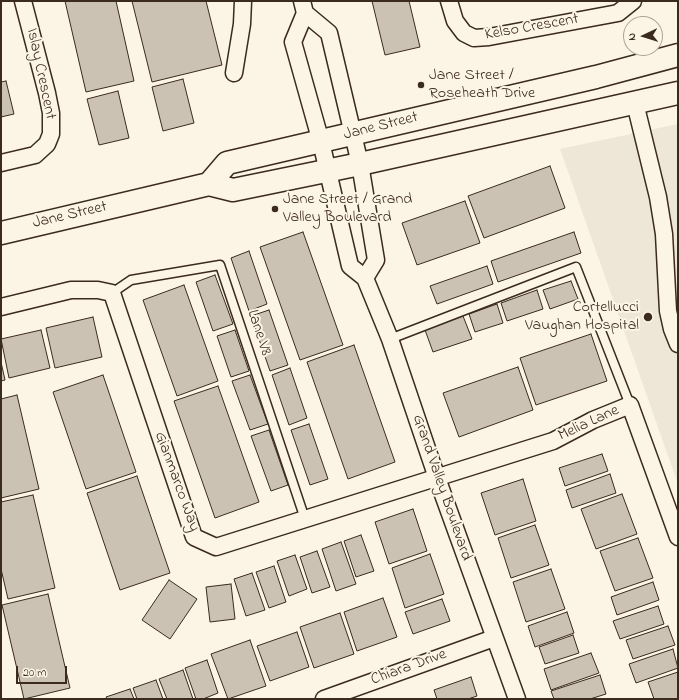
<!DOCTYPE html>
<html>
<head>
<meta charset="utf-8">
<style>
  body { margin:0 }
  #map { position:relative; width:679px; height:700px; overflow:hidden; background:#fcf5e5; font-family:"Indie Flower",sans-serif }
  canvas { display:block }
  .frame { position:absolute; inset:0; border:2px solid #3b2a1e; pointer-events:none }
  .north { position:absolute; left:623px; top:16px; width:40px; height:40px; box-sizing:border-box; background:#fcf5e5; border:1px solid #afa495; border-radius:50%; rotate:266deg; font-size:11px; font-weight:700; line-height:16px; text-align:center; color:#3b2a1e }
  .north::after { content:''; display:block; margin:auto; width:14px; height:18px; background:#3b2a1e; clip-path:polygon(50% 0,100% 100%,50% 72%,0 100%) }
  .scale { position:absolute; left:16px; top:666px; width:51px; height:18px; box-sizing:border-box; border:2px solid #3b2a1e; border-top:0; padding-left:5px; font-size:12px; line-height:14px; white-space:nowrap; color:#3b2a1e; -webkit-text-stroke:3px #fcf5e5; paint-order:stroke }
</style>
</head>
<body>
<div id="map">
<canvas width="679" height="700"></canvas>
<div class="frame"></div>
<div class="north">N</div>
<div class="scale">20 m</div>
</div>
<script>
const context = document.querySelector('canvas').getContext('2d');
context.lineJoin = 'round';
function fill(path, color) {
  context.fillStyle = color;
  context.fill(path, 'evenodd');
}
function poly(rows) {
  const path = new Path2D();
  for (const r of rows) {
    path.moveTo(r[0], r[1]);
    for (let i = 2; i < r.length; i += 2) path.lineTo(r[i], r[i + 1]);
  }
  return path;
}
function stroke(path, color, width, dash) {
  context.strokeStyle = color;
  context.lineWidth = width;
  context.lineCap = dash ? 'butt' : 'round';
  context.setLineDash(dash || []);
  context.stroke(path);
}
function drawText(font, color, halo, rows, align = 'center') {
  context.font = font + ' "Indie Flower",sans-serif';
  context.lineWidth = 4;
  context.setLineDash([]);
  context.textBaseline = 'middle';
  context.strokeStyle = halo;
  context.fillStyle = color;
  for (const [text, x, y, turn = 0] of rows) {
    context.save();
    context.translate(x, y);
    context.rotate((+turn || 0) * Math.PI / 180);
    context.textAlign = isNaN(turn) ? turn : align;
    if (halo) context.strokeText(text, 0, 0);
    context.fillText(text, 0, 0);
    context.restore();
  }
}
const built = poly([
  [678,124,678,484,560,149]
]);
const building = poly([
  [65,1,116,1,134,81,86,92,65,1],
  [132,1,206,1,222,65,152,82,132,1],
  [372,1,409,1,420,47,385,55,372,1],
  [183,79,194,123,163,131,152,87,183,79],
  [6,81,14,114,1,117,1,82,6,81],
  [118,91,129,138,99,145,87,99,118,91],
  [550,166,565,208,484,238,468,196,550,166],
  [465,201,480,243,417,265,402,223,465,201],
  [303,232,343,345,300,360,260,247,303,232],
  [574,232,581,253,498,282,491,261,574,232],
  [249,251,267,304,249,311,231,258,249,251],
  [487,266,493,284,437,304,430,286,487,266],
  [215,275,233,324,213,331,196,282,215,275],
  [571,281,578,299,550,309,543,290,571,281],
  [184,285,218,381,177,396,143,300,184,285],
  [537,290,543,309,507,321,501,303,537,290],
  [497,304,503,323,475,332,469,314,497,304],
  [269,310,288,365,270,371,251,316,269,310],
  [463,316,472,339,433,352,425,330,463,316],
  [93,317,102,357,55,368,46,328,93,317],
  [41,330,50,368,9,378,1,339,41,330],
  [235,330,249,371,231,377,217,336,235,330],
  [591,334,607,381,536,405,520,358,591,334],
  [354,345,395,462,348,479,307,362,354,345],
  [1,362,5,380,1,381,1,362],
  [518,367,533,410,459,437,443,393,518,367],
  [290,368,307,418,289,425,272,375,290,368],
  [103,375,136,472,86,489,53,392,103,375],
  [250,375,268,424,250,430,232,381,250,375],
  [218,386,259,502,215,518,174,401,218,386],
  [17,395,39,489,1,498,1,399,17,395],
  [309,424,328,479,310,485,291,430,309,424],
  [269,430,288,485,271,491,251,436,269,430],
  [602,454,608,471,565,486,559,468,602,454],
  [610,474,616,493,572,508,566,490,610,474],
  [137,476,170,573,120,590,87,493,137,476],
  [523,479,536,521,495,535,481,493,523,479],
  [622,494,637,534,596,549,581,509,622,494],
  [33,495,55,588,8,599,1,569,1,502,33,495],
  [413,509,427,551,389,564,375,522,413,509],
  [535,525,549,565,511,578,498,538,535,525],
  [361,535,374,571,356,577,344,541,361,535],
  [638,538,653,578,615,591,600,551,638,538],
  [341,542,356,584,336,591,322,549,341,542],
  [317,551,330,587,312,593,300,557,317,551],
  [430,554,444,594,405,608,392,568,430,554],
  [295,555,307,589,289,596,277,561,295,555],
  [274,566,286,602,269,608,256,572,274,566],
  [551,569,565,609,526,622,513,582,551,569],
  [252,573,265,610,246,616,234,579,252,573],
  [169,580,197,599,170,639,142,620,169,580],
  [653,582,659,600,617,615,611,597,653,582],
  [231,584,235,619,210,622,206,587,231,584],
  [48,594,70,688,24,699,2,605,48,594],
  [383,598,397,637,357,651,344,612,383,598],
  [442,599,450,621,413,634,405,612,442,599],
  [658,606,664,624,620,639,613,621,658,606],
  [567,612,574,633,535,647,528,626,567,612],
  [340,613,354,654,314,668,300,627,340,613],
  [668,626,675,645,633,659,626,640,668,626],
  [297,632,309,667,270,681,257,646,297,632],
  [573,635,579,653,545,664,539,647,573,635],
  [250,640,266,686,228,699,211,654,250,640],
  [673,649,678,668,636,683,629,664,673,649],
  [591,653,599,673,551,690,544,669,591,653],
  [207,660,218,693,203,699,196,699,185,668,207,660],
  [183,670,193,699,167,699,159,679,183,670],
  [678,672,678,699,654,699,648,682,678,672],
  [600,675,606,694,590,699,554,699,551,691,600,675],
  [471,677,477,696,468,699,437,699,434,690,471,677],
  [156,680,163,699,137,699,133,688,156,680],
  [130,689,134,699,107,699,106,697,130,689]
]);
const service = poly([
  [112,293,131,280,220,265,305,519],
  [390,339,576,267,630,405]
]);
const minor = poly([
  [302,1,305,13,293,42,321,142,350,266,365,278,390,339,437,478,517,699],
  [449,1,455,21,464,33,474,38,489,37,618,13,633,1],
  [305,13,329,33,360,164,376,260,365,278],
  [234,73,242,24,243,1],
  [635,103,658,197,664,234,668,311,672,329,678,344],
  [1,163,35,155,47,144,51,134,51,113,47,93,23,1],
  [1,307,71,290,98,290,112,293,194,537,216,547,553,441,593,420,630,405,678,537],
  [324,699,494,638]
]);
const secondary = poly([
  [209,184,227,163,596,77,678,55],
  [1,233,209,184,233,190,360,164,678,93]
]);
const markers = [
  [421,85,4,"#3b2a1e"],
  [275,209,4,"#3b2a1e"],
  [648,317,5,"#3b2a1e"]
];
const streetNames = [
  ["Kelso Crescent",532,28,-10],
  ["Islay Crescent",40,74,78],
  ["Jane Street",381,127,-14],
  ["Jane Street",70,216,-13],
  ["Lane V8",258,333,72],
  ["Melia Lane",589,424,-25],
  ["Gianmarco Way",176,482,70],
  ["Grand Valley Boulevard",441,488,71],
  ["Chiara Drive",409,668,-20]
];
const poiNames = [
  ["Jane Street /",429,76],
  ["Roseheath Drive",429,94],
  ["Jane Street / Grand",283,200],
  ["Valley Boulevard",283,218],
  ["Cortellucci",639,308,"right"],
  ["Vaughan Hospital",639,326,"right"]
];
fill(built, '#eee6d6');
fill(building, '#ccc2b3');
stroke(building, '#3b2a1e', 1);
stroke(service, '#3b2a1e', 11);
stroke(minor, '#3b2a1e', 19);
stroke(secondary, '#3b2a1e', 25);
stroke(service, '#fcf5e5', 8);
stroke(minor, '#fcf5e5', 16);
stroke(secondary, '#fcf5e5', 22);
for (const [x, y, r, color] of markers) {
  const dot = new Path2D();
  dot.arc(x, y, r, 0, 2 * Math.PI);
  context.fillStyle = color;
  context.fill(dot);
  stroke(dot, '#fcf5e5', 1.5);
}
drawText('16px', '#3b2a1e', '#fcf5e5', streetNames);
drawText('16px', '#3b2a1e', '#fcf5e5', poiNames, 'left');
</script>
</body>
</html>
